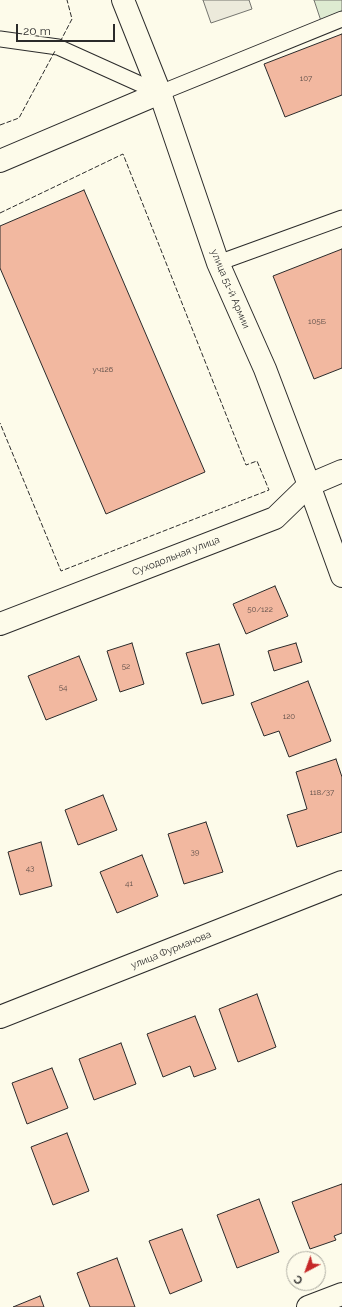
<!DOCTYPE html>
<html>
<head>
<meta charset="utf-8">
<style>
  body { margin:0 }
  #map { position:relative; width:342px; height:1307px; overflow:hidden; background:#fdfbea; font-family:Raleway,sans-serif }
  canvas { display:block }
  .north { position:absolute; left:286px; top:1251px; width:40px; height:40px; box-sizing:border-box; background:#fdfbea; border:1px solid #a9a89e; border-radius:50%; rotate:221deg; font-size:11px; font-weight:700; line-height:16px; text-align:center; color:#2b2b2b }
  .north::after { content:''; display:block; margin:auto; width:14px; height:18px; background:#c62828; clip-path:polygon(50% 0,100% 100%,50% 72%,0 100%) }
  .scale { position:absolute; left:16px; top:24px; width:99px; height:18px; box-sizing:border-box; border:2px solid #2b2b2b; border-top:0; padding-left:5px; font-size:12px; line-height:14px; white-space:nowrap; color:#2b2b2b; -webkit-text-stroke:3px #fdfbea; paint-order:stroke }
</style>
</head>
<body>
<div id="map">
<canvas width="342" height="1307"></canvas>
<div class="north">С</div>
<div class="scale">20 m</div>
</div>
<script>
const context = document.querySelector('canvas').getContext('2d');
context.lineJoin = 'round';
function fill(path, color) {
  context.fillStyle = color;
  context.fill(path, 'evenodd');
}
function poly(rows) {
  const path = new Path2D();
  for (const r of rows) {
    path.moveTo(r[0], r[1]);
    for (let i = 2; i < r.length; i += 2) path.lineTo(r[i], r[i + 1]);
  }
  return path;
}
function stroke(path, color, width, dash) {
  context.strokeStyle = color;
  context.lineWidth = width;
  context.lineCap = dash ? 'butt' : 'round';
  context.setLineDash(dash || []);
  context.stroke(path);
}
function drawText(font, color, halo, rows, align = 'center') {
  context.font = font + ' Raleway,sans-serif';
  context.lineWidth = 3;
  context.setLineDash([]);
  context.textBaseline = 'middle';
  context.strokeStyle = halo;
  context.fillStyle = color;
  for (const [text, x, y, turn = 0] of rows) {
    context.save();
    context.translate(x, y);
    context.rotate((+turn || 0) * Math.PI / 180);
    context.textAlign = isNaN(turn) ? turn : align;
    if (halo) context.strokeText(text, 0, 0);
    context.fillText(text, 0, 0);
    context.restore();
  }
}
const green = poly([
  [314,0,342,0,342,12,321,21,314,0]
]);
const parking = poly([
  [203,0,249,0,252,9,211,23,203,0]
]);
const building = poly([
  [342,34,342,95,285,117,264,64,342,34],
  [84,190,205,472,106,514,0,268,0,226,84,190],
  [342,249,342,368,314,379,273,276,342,249],
  [275,586,288,616,246,634,233,604,275,586],
  [132,643,144,684,120,692,107,651,132,643],
  [296,643,302,662,274,671,268,651,296,643],
  [219,644,234,695,202,704,186,653,219,644],
  [79,656,97,700,46,720,28,676,79,656],
  [308,681,331,741,289,757,279,731,264,736,251,703,308,681],
  [336,759,342,777,342,832,297,847,287,815,307,809,296,772,336,759],
  [103,795,117,830,78,845,65,810,103,795],
  [206,822,223,872,184,884,168,834,206,822],
  [41,842,52,886,20,895,8,852,41,842],
  [142,855,158,896,117,913,100,872,142,855],
  [257,994,276,1047,238,1062,219,1009,257,994],
  [195,1016,216,1069,194,1077,190,1066,163,1077,147,1034,195,1016],
  [121,1043,136,1084,94,1100,79,1059,121,1043],
  [52,1068,68,1108,27,1124,12,1083,52,1068],
  [67,1133,89,1191,53,1205,31,1147,67,1133],
  [342,1184,342,1233,334,1236,336,1240,310,1249,292,1202,342,1184],
  [259,1199,279,1252,237,1268,217,1215,259,1199],
  [182,1229,202,1281,170,1294,149,1241,182,1229],
  [117,1258,135,1307,90,1307,77,1273,117,1258],
  [40,1296,44,1307,13,1307,40,1296]
]);
const service = poly([
  [0,39,58,47,160,93,342,19],
  [218,263,342,218]
]);
const minor = poly([
  [0,161,160,93],
  [0,1017,342,882],
  [308,1307,342,1294]
]);
const tertiary = poly([
  [0,624,275,518,309,485,265,369,218,263,160,93,123,0]
]);
const secondary = poly([
  [342,471,309,485,342,576]
]);
const fence = poly([
  [60,42,72,19,67,0],
  [0,125,19,118,55,51],
  [0,213,123,154,246,465,257,461,269,490,61,571,0,423]
]);
const numberNames = [
  ["107",306,79],
  ["105Б",317,322],
  ["уч126",103,370],
  ["50/122",260,610],
  ["52",126,667],
  ["54",63,688],
  ["120",289,717],
  ["118/37",322,793],
  ["39",195,853],
  ["43",30,869],
  ["41",129,884]
];
const streetNames = [
  ["улица 51-й Армии",230,289,67],
  ["Суходольная улица",176,556,-21],
  ["улица Фурманова",171,950,-22]
];
fill(green, '#deebd1');
stroke(green, '#74746e', 1);
fill(parking, '#eceadb');
stroke(parking, '#74746e', 1);
fill(building, '#f2b8a0');
stroke(building, '#2b2b2b', 1);
stroke(service, '#2b2b2b', 17);
stroke(minor, '#2b2b2b', 24);
stroke(tertiary, '#2b2b2b', 24);
stroke(secondary, '#2b2b2b', 24);
stroke(service, '#fdfbea', 15);
stroke(minor, '#fdfbea', 22);
stroke(tertiary, '#fdfbea', 22);
stroke(secondary, '#fdfbea', 22);
stroke(fence, '#2b2b2b', 1, [5, 2]);
drawText('8px', '#5d4e48', null, numberNames);
drawText('10px', '#2b2b2b', '#fdfbea', streetNames);
</script>
</body>
</html>
